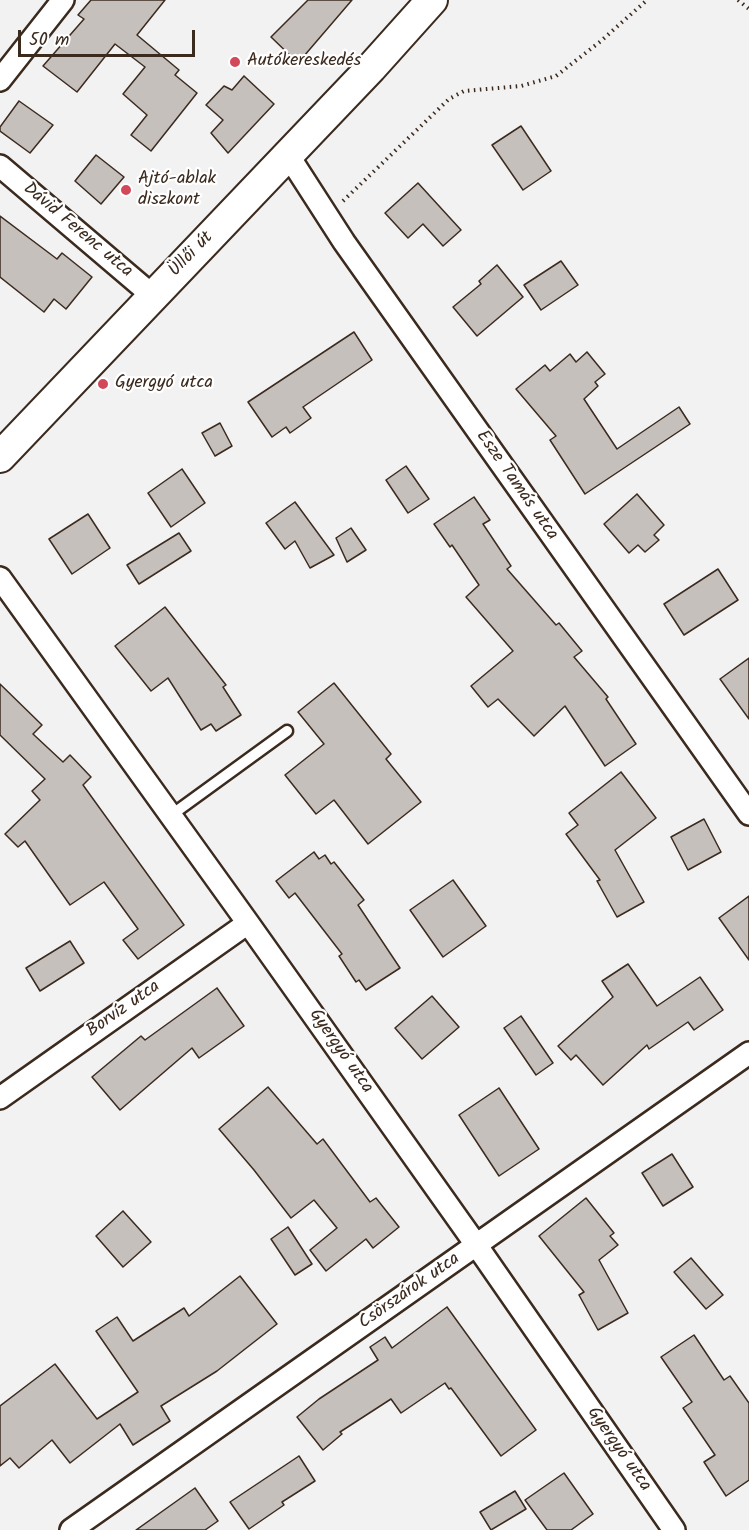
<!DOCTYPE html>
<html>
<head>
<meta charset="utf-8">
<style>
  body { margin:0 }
  #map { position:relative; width:749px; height:1530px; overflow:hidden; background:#f3f2f2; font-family:Kalam,sans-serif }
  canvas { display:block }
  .scale { position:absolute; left:18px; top:30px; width:177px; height:27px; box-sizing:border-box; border:3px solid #3b2a1e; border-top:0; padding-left:8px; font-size:18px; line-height:21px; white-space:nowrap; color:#3b2a1e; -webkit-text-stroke:4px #fff; paint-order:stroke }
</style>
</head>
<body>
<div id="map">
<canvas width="749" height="1530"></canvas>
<div class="scale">50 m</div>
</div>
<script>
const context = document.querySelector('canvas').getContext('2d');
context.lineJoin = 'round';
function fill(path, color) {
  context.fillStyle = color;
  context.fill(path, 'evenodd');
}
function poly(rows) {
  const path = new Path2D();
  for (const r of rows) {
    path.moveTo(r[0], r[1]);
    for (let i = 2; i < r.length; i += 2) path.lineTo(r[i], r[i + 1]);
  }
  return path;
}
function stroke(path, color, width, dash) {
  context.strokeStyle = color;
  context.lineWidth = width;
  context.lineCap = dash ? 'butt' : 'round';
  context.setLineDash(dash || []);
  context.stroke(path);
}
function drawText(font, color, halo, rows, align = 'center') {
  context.font = font + ' Kalam,sans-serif';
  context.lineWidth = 4.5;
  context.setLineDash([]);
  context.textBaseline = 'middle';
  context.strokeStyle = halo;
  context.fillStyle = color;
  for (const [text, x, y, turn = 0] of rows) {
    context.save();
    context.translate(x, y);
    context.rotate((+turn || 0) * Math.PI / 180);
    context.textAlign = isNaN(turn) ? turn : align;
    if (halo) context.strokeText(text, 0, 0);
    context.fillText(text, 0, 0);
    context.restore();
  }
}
const building = poly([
  [91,0,165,0,137,35,179,70,175,75,197,93,151,151,131,135,147,115,123,94,145,67,115,44,77,92,43,66,84,19,78,15,91,0],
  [308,0,352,0,298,63,271,37,308,0],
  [244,76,274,104,228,153,211,133,223,120,206,105,224,86,232,90,244,76],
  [19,101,53,125,30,153,0,131,0,127,19,101],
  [521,126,551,171,523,190,492,145,521,126],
  [96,155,124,177,101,204,75,181,96,155],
  [418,183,461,230,443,246,423,224,408,238,385,213,418,183],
  [0,216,57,259,62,253,92,277,66,309,54,299,44,312,0,277,0,216],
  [561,261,578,285,541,310,524,285,561,261],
  [497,265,523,297,477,336,453,307,481,284,479,281,497,265],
  [354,332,372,360,303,407,311,418,290,433,286,427,272,437,248,402,354,332],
  [587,352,605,374,595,382,598,386,584,399,617,449,679,407,690,424,585,494,550,440,556,436,516,389,545,365,550,371,570,354,576,362,587,352],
  [220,423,232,446,215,456,202,433,220,423],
  [406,466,429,499,408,513,386,480,406,466],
  [182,469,205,503,171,527,148,493,182,469],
  [637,494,664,525,654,535,659,540,645,552,638,545,629,553,604,524,637,494],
  [474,497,490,520,483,524,511,566,507,569,556,625,559,623,582,651,574,657,608,697,606,699,636,744,605,766,565,706,534,736,498,699,488,707,471,686,513,651,466,597,479,585,452,545,450,547,434,524,474,497],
  [295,502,334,555,310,568,295,541,285,549,266,523,295,502],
  [88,514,110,548,72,574,49,539,88,514],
  [351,528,366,550,347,562,336,538,351,528],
  [179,533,191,551,139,584,127,565,179,533],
  [718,569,738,600,684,635,664,604,718,569],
  [165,607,226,685,223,687,241,715,216,731,211,724,201,730,168,678,151,691,115,646,165,607],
  [749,658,749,719,720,679,749,658],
  [334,683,391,754,386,759,421,802,368,844,334,800,316,814,285,775,324,744,298,712,334,683],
  [0,684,42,725,33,734,63,762,70,755,91,777,83,785,184,925,138,959,123,940,138,929,104,882,70,905,25,841,18,847,5,834,40,800,32,791,45,779,0,735,0,684],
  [621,772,656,818,615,850,644,902,617,917,597,881,600,880,566,834,578,825,569,813,621,772],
  [704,819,721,852,688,870,671,837,704,819],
  [314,852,319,859,325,855,331,864,334,862,364,900,358,905,400,968,366,990,359,980,356,982,339,956,342,954,295,893,289,898,276,881,314,852],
  [453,880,486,926,443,957,410,910,453,880],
  [749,896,749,960,719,918,749,896],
  [70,941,84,963,40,991,26,968,70,941],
  [628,964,657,1006,700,977,723,1010,694,1030,688,1022,649,1049,647,1045,603,1085,576,1055,571,1060,558,1046,613,997,602,981,628,964],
  [217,988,244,1026,199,1058,192,1048,120,1110,92,1077,141,1036,145,1040,217,988],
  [432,996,459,1027,422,1059,395,1028,432,996],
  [521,1016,553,1063,536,1075,504,1028,521,1016],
  [268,1087,317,1144,323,1139,370,1202,376,1198,399,1227,373,1248,366,1239,326,1271,310,1250,337,1228,314,1200,291,1218,254,1170,219,1129,268,1087],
  [499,1088,539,1149,499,1176,459,1115,499,1088],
  [672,1154,693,1187,663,1206,642,1173,672,1154],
  [586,1198,614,1233,610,1236,618,1245,599,1260,628,1313,598,1330,579,1295,584,1292,539,1236,586,1198],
  [123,1211,151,1242,123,1267,96,1236,123,1211],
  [288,1227,312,1264,295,1275,271,1239,288,1227],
  [691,1258,723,1295,706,1309,674,1272,691,1258],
  [240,1276,277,1324,217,1371,161,1406,170,1421,133,1445,120,1424,70,1463,52,1440,19,1468,10,1458,0,1466,0,1406,55,1364,97,1419,138,1392,96,1331,117,1317,133,1341,184,1308,189,1316,240,1276],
  [447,1307,536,1430,501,1456,451,1388,449,1389,445,1383,401,1413,391,1399,340,1432,342,1434,323,1450,297,1417,319,1399,378,1360,370,1347,385,1337,392,1348,447,1307],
  [694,1335,724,1380,730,1376,749,1403,749,1480,726,1496,704,1462,715,1455,683,1408,692,1402,661,1357,694,1335],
  [299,1456,315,1481,282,1502,284,1505,249,1529,230,1502,299,1456],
  [564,1473,593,1514,571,1530,547,1530,525,1500,564,1473],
  [195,1488,218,1521,205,1530,136,1530,195,1488],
  [515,1491,526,1509,491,1530,480,1512,515,1491]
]);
const path = poly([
  [738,0,749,9],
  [343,201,449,99,464,91,521,86,556,76,601,41,647,0]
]);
const lane = poly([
  [170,816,287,731]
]);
const street = poly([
  [0,80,63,0],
  [288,155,344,242,749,814],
  [0,166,153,296],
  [0,578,248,923,477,1246,674,1530],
  [0,1098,248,923],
  [71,1530,749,1053]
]);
const secondary = poly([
  [0,457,371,68,432,0]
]);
const markers = [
  [235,62,6,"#d1495b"],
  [126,190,6,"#d1495b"],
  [103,384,6,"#d1495b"]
];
const poiNames = [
  ["Autókereskedés",247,62],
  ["Ajtó-ablak",138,180],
  ["diszkont",138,201],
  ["Gyergyó utca",115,384]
];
const streetNames = [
  ["Dávid Ferenc utca",77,231,40],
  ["Üllői út",192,255,-46],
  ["Esze Tamás utca",516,486,55],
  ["Borvíz utca",124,1010,-35],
  ["Gyergyó utca",340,1052,55],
  ["Csörszárok utca",410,1292,-35],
  ["Gyergyó utca",618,1450,55]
];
fill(building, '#c6c0bd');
stroke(building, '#3b2a1e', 1.5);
stroke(lane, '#3b2a1e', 15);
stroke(street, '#3b2a1e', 26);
stroke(secondary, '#3b2a1e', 34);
stroke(path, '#3b2a1e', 4, [1.5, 4.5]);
stroke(lane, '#fff', 10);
stroke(street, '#fff', 21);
stroke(secondary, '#fff', 30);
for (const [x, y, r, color] of markers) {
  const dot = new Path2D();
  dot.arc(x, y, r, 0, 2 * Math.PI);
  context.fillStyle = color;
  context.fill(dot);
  stroke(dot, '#fff', 2);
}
drawText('18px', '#3b2a1e', '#fff', poiNames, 'left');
drawText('18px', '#3b2a1e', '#fff', streetNames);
</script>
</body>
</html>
